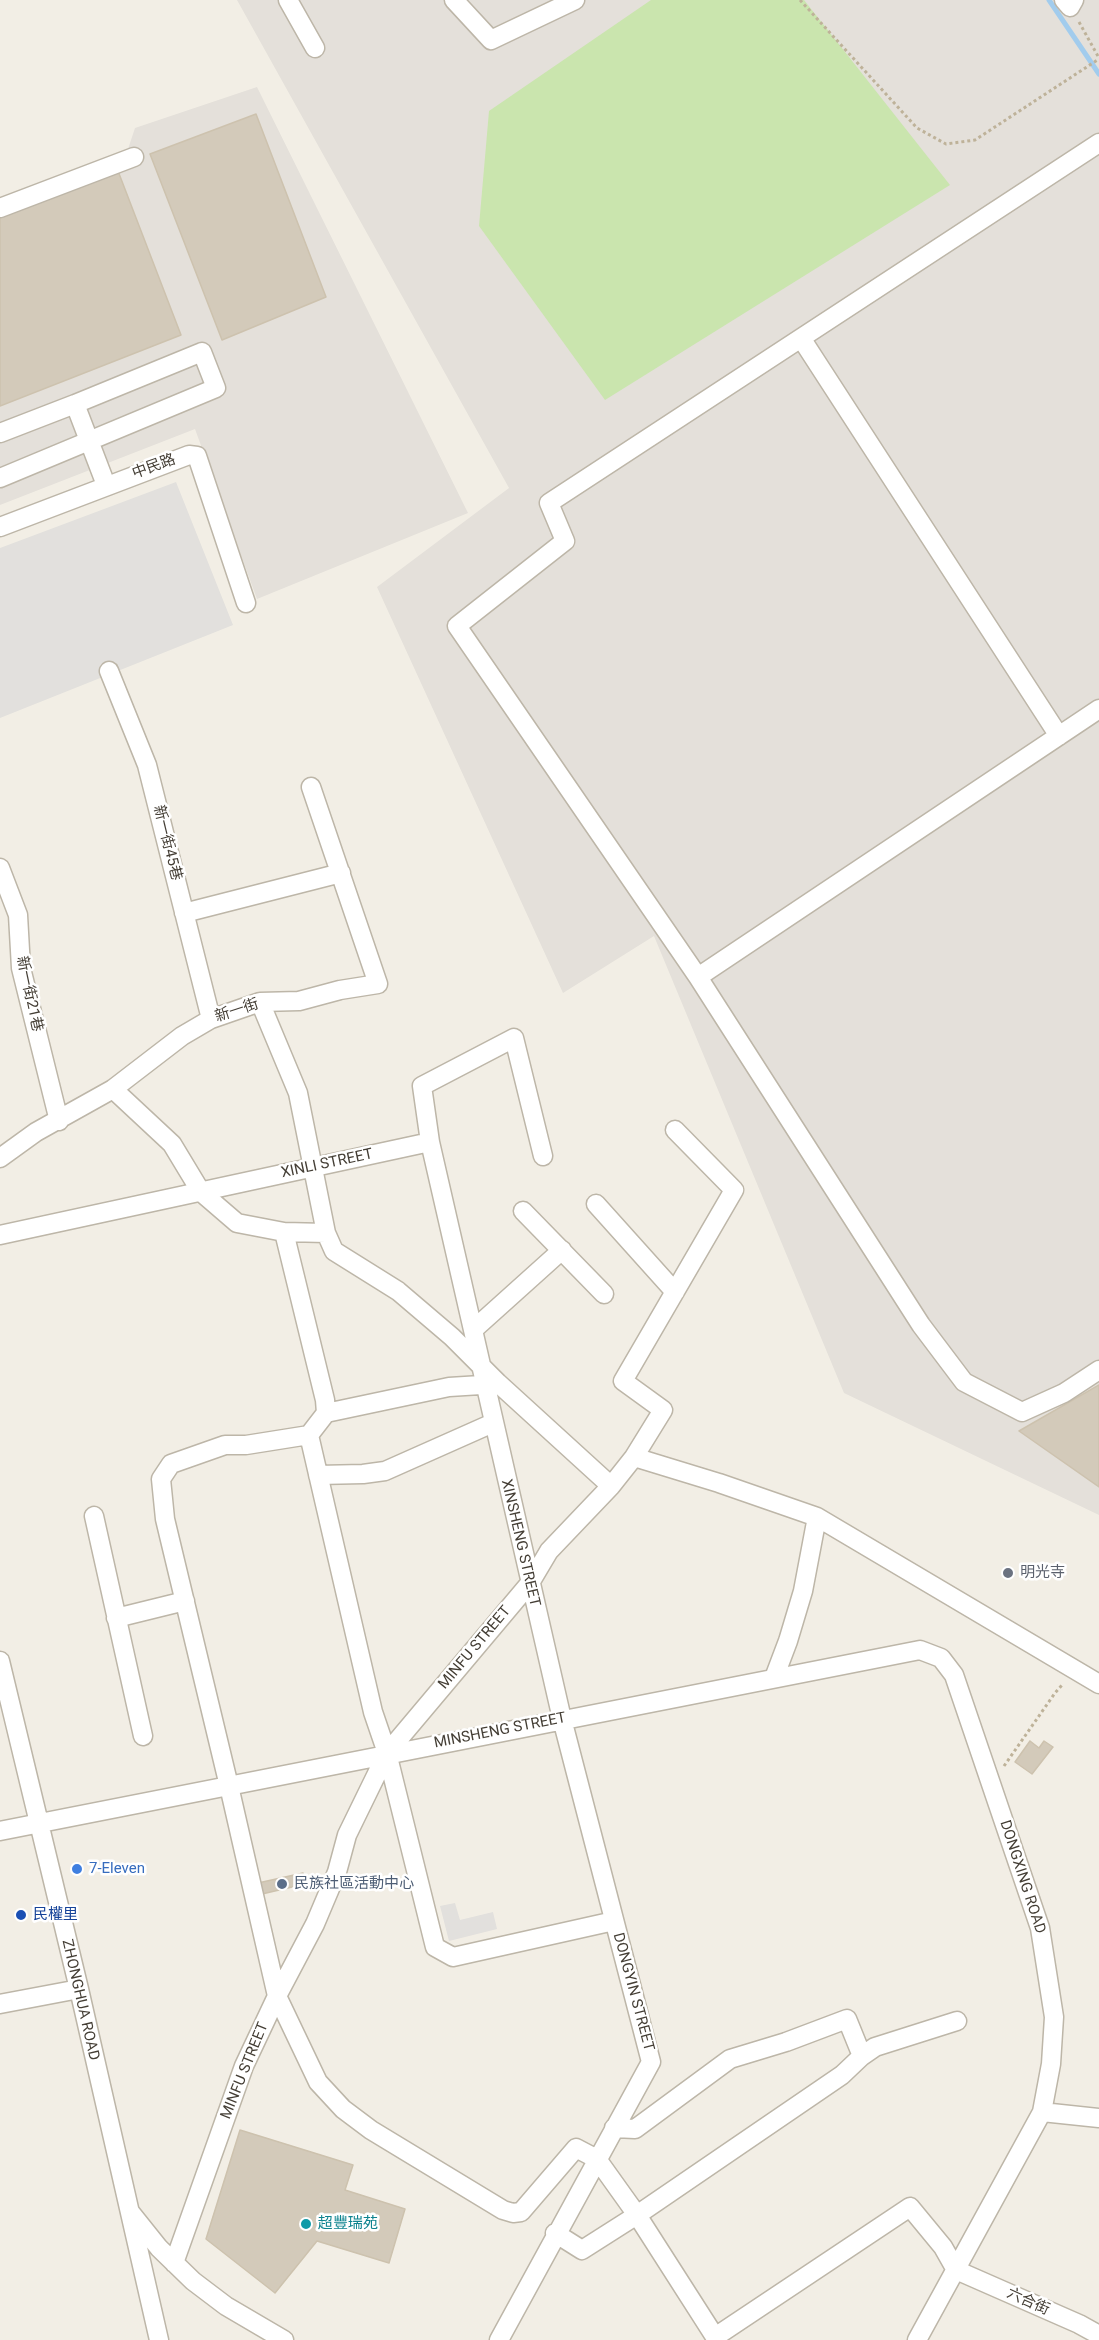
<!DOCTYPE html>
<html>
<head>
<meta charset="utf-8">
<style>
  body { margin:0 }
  canvas { display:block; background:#f2eee5 }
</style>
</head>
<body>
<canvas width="1099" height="2340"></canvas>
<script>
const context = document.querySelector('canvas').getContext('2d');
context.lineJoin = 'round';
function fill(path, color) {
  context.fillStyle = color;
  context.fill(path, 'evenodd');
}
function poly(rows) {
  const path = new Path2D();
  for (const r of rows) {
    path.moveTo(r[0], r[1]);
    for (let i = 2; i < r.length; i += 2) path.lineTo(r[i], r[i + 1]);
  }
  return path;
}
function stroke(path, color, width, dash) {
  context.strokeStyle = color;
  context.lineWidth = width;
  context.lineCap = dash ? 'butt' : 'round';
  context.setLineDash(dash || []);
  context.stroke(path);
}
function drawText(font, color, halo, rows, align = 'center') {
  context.font = font + ' Roboto,"Noto Sans TC",sans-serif';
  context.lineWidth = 5;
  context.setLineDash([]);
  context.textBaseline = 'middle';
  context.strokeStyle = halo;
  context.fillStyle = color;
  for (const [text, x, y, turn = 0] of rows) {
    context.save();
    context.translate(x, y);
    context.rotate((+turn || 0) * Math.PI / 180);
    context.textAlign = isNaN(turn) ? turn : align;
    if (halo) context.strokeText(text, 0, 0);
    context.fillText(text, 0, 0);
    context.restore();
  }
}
const industrial = poly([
  [237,0,1099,0,1099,1515,844,1393,654,936,563,993,377,587,509,488],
  [257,87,468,513,257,599,195,429,0,505,0,200,127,152,135,128]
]);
const green = poly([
  [651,0,804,0,950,185,605,400,479,226,489,111]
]);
const parking = poly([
  [176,482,233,625,0,718,0,548],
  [455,1903,460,1920,493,1912,497,1929,449,1941,440,1906]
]);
const stream = poly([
  [1049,0,1099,74]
]);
const building = poly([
  [256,114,326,297,222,340,150,154,256,114],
  [118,171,181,335,0,406,0,217,118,171],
  [1099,1385,1099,1487,1019,1431,1099,1385],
  [1030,1741,1039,1748,1044,1741,1053,1747,1032,1774,1015,1762,1030,1741],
  [303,1873,305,1884,262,1894,258,1883,303,1873],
  [240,2130,353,2165,345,2190,405,2209,389,2263,317,2241,275,2293,206,2239,240,2130]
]);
const path = poly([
  [800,0,917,128,946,144,975,140,1099,59],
  [1079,22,1099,58],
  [1004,1766,1055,1693,1063,1684]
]);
const minor = poly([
  [288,0,315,48],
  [454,0,491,40,575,0],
  [1064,0,1070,7,1074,0],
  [1099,143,549,503,565,541,457,626,698,977,1099,709],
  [0,208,134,157],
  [801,338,1059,736],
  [0,433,75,404,106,485],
  [0,478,216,388,202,352,75,404],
  [0,527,189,455,197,456,246,603],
  [109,671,147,765,211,1019],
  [0,868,18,915,21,968,59,1121],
  [184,913,341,873],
  [698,977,921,1325,964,1382,1022,1412,1064,1393,1099,1370],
  [260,1002,298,1093,326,1233],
  [113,1089,172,1144,201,1192,237,1223,284,1232,326,1233,334,1251,398,1291,452,1337,498,1383,611,1486,549,1551,530,1583,387,1753,347,1835,337,1872,315,1924,277,1996,244,2066,174,2263],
  [430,1142,422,1086,514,1038,543,1156],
  [0,1158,36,1132,113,1089,182,1036,211,1019,260,1002,299,1001,340,990,378,984,311,787],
  [596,1204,675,1292],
  [523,1211,604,1294],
  [284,1232,325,1400,326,1413,309,1435,373,1712,387,1753,435,1947,453,1957,614,1921],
  [0,1235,430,1142,562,1719,651,2062,499,2340],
  [473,1330,562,1250],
  [326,1413,449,1387,497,1384],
  [309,1435,246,1445,225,1445,171,1464,161,1479,165,1519,229,1786,277,1996,318,2082,343,2109,371,2130,503,2210,513,2213,521,2212,576,2148,597,2159,637,2215,717,2340],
  [634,1457,663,1410,623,1381,734,1190,675,1130],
  [318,1475,363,1474,385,1471,493,1423],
  [611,1486,634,1457,719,1483,817,1517,1099,1684],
  [94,1516,143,1736],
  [116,1618,185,1601],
  [0,1661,79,1989,159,2340],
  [774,1678,788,1641,803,1591,817,1517],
  [0,1831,920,1650,941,1658,954,1675,1040,1928,1054,2017,1051,2064,1042,2112,917,2340],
  [0,2004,79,1989],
  [1042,2112,1099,2118],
  [614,2128,635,2129,730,2059,786,2042,847,2019,862,2056],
  [131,2213,159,2248,193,2281,226,2306,284,2340],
  [555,2233,582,2250,637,2215,842,2075,862,2056,875,2047,957,2021],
  [715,2337,910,2207,943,2247,956,2270,1079,2324,1099,2335]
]);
const markers = [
  [1008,1573,6,"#6b7280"],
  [77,1869,6,"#3f7fe0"],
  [282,1884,6,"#5c6f8a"],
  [21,1915,6,"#1a4fb4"],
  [306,2224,6,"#0f9aa8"]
];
const streetNames = [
  ["中民路",154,467,-20],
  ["新一街45巷",167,843,76],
  ["新一街21巷",29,994,78],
  ["新一街",237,1011,-18],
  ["XINLI STREET",327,1164,-12],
  ["XINSHENG STREET",520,1543,77],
  ["MINFU STREET",475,1648,-50],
  ["MINSHENG STREET",500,1731,-11],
  ["DONGXING ROAD",1022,1877,72],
  ["DONGYIN STREET",633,1992,75],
  ["ZHONGHUA ROAD",80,2000,77],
  ["MINFU STREET",245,2071,-68],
  ["六合街",1028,2302,24]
];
const worshipNames = [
  ["明光寺",1020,1573]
];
const shopNames = [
  ["7-Eleven",89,1869]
];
const serviceNames = [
  ["民族社區活動中心",294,1884]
];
const transitNames = [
  ["民權里",33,1915]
];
const cultureNames = [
  ["超豐瑞苑",318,2224]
];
fill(industrial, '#e4e0da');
fill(green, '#cae5ae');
fill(parking, '#e2e0dd');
stroke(stream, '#a2cced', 5);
fill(building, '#d3caba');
stroke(building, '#cdc2ae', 1.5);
stroke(minor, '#bdb6a8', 21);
stroke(path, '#beb299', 3, [3, 3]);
stroke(minor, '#fff', 18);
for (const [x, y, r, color] of markers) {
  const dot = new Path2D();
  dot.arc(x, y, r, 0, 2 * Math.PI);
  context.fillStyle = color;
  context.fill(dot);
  stroke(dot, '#fff', 2);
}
drawText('15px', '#443e35', '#fff', streetNames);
drawText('15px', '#5b616d', '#fff', worshipNames, 'left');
drawText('15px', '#366cbe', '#fff', shopNames, 'left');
drawText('15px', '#4e5e75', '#fff', serviceNames, 'left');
drawText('15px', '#164399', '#fff', transitNames, 'left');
drawText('15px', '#0d838f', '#fff', cultureNames, 'left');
</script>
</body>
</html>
